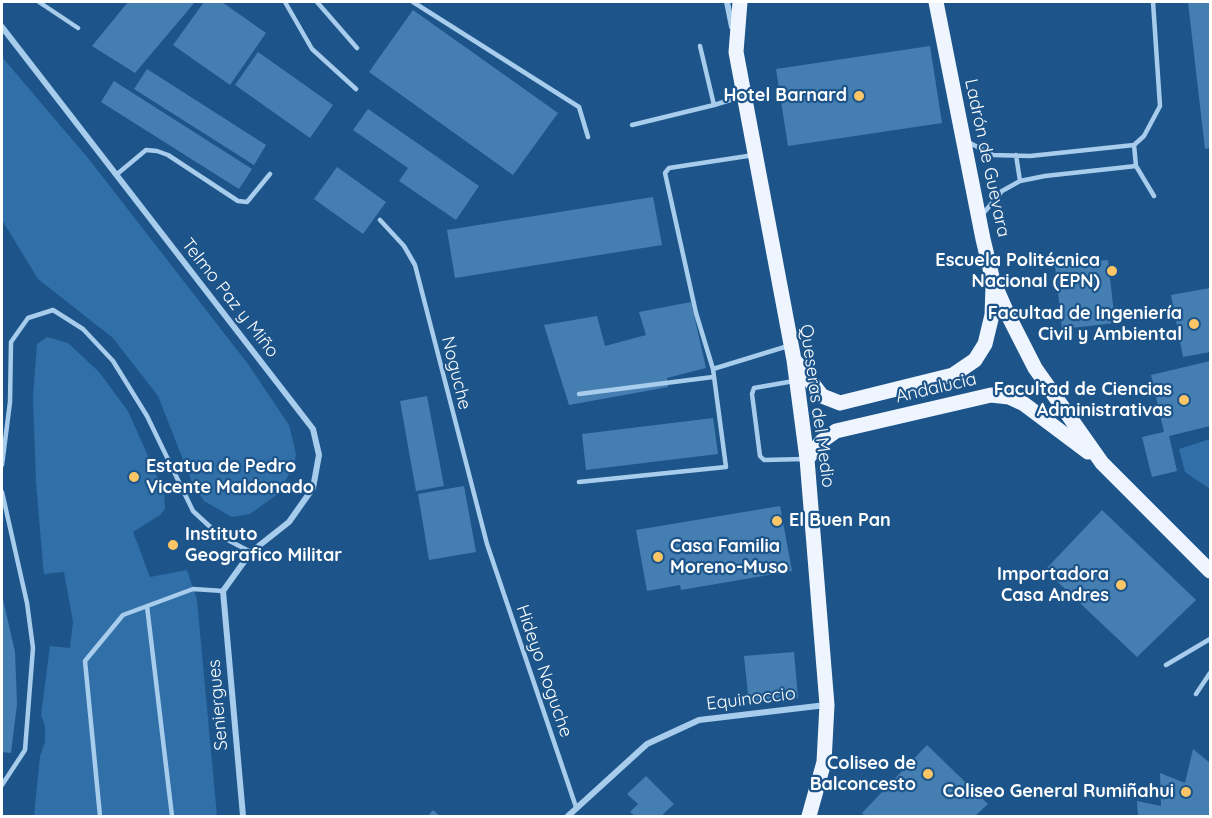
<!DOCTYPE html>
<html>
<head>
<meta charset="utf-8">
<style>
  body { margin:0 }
  #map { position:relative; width:1212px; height:818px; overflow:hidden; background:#1d558a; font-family:Quicksand,sans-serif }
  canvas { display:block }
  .frame { position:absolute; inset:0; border:3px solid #fff; pointer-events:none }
</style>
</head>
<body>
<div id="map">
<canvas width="1212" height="818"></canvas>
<div class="frame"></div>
</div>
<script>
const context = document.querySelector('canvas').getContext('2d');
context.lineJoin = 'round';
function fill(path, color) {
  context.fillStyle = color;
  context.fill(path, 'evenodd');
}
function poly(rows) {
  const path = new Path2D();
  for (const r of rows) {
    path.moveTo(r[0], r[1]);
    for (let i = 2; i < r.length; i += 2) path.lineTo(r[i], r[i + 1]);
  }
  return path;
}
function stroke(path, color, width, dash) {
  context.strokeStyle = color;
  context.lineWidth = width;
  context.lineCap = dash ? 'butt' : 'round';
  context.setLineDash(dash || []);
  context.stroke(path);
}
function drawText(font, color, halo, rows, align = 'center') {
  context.font = font + ' Quicksand,sans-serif';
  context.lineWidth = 4.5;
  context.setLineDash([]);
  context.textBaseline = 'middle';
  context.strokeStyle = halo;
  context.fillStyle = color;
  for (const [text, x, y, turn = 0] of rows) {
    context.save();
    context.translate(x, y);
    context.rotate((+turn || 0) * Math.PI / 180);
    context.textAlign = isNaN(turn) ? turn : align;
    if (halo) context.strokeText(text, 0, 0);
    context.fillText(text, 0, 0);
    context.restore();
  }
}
const green = poly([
  [2,57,88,158,248,364,289,425,296,454,294,467,275,496,250,514,232,517,204,501,193,485,158,396,113,338,38,279,2,220],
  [47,337,68,343,99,372,128,411,164,492,165,509,160,515,133,532,150,577,187,570,197,600,217,816,34,816,40,756,45,742,45,726,41,715,50,646,70,648,73,622,64,572,44,574,43,565,36,482,33,396,37,344],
  [1210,439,1210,489,1185,472,1179,449]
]);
const building = poly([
  [128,2,195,2,135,73,92,46],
  [204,2,222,2,266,33,230,85,173,45],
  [1188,2,1210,2,1210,148,1205,149],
  [413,10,558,113,513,175,369,72],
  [930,46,942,123,788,146,776,69],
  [258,52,333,105,310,138,235,85],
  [147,69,266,145,254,165,134,89],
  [114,81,252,169,239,189,101,102],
  [368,109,479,186,456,220,399,181,408,168,353,130],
  [337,167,386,202,363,234,314,199],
  [653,197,662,245,455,278,447,230],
  [1108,260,1115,323,1062,329,1055,265],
  [1210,288,1210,352,1183,357,1171,295],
  [691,302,706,368,667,378,668,387,569,405,544,325,597,316,605,346,646,335,639,312],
  [1210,361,1210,426,1169,436,1177,471,1152,477,1142,437,1164,432,1151,375],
  [427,396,444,486,416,491,400,401],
  [713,418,718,454,586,470,582,434],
  [464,486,476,552,429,560,418,494],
  [780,506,792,571,681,590,680,585,647,591,636,530],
  [1102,510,1196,600,1137,657,1045,570],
  [2,595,15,652,17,704,11,753,2,752],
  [794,652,798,698,749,703,744,656],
  [927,745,988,804,975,816,865,816,862,813],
  [1193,749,1210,763,1210,816,1138,816,1137,801,1161,806,1160,773,1185,783],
  [646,776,674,804,661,816,635,816,630,812,638,804,627,794],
  [433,810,440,816,428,816]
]);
const service = poly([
  [39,2,78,28],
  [285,2,312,49,356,89],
  [317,2,357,48],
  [413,2,579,107,588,137],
  [714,105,740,97],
  [632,125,714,105,700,46],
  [968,142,993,155,1030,156,1134,145,1144,136,1160,106,1153,2],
  [1134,145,1136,166,1154,196],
  [1016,155,1020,181],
  [116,175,146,150,157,151,168,155,238,201,247,202,270,174],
  [982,215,1002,191,1020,181,1045,176,1136,166],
  [380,220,404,246,415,265,487,544,576,807],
  [713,369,788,346],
  [794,381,754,388,752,394,760,456,764,460,805,459],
  [579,394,713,377],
  [2,465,10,402,11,342,28,318,53,310,83,329,113,361,147,416,193,511,220,536,251,552],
  [579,482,726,467,713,369,696,313,665,173,669,168,754,155],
  [2,492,27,603,33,648,25,750,2,785],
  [147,606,172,816],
  [1166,665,1210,639],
  [1196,694,1210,673],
  [100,816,85,661,123,615,193,589,223,591]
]);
const minor = poly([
  [727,2,732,27],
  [2,27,313,429,319,455,313,488,289,522,251,552,223,591,243,816],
  [568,816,647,744,699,720,826,705]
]);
const primary = poly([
  [740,2,736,52,794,360,807,459,827,705,824,762,809,816],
  [936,2,983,239,993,281,1008,315,1035,368,1102,463,1210,571],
  [796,362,822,396,840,403,953,375,975,360,985,344,992,315,993,287],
  [807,459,822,441,836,431,991,395,1009,397,1024,404,1088,452]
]);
const markers = [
  [859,96,6,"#fcc666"],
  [1112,271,6,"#fcc666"],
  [1194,324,6,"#fcc666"],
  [1184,400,6,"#fcc666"],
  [134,477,6,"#fcc666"],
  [777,521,6,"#fcc666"],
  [173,545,6,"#fcc666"],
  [658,557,6,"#fcc666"],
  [1121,585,6,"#fcc666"],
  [928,774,6,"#fcc666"],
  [1186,792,6,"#fcc666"]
];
const poiNames = [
  ["Hotel Barnard",847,96],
  ["Escuela Politécnica",1100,261],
  ["Nacional (EPN)",1100,282],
  ["Facultad de Ingeniería",1182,314],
  ["Civil y Ambiental",1182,335],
  ["Facultad de Ciencias",1172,390],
  ["Administrativas",1172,411],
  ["Estatua de Pedro",146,467,"left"],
  ["Vicente Maldonado",146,488,"left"],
  ["El Buen Pan",789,521,"left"],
  ["Instituto",185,535,"left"],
  ["Geografico Militar",185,556,"left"],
  ["Casa Familia",670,547,"left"],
  ["Moreno-Muso",670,568,"left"],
  ["Importadora",1109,575],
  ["Casa Andres",1109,596],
  ["Coliseo de",916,764],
  ["Balconcesto",916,785],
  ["Coliseo General Rumiñahui",1174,792]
];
const streetNames = [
  ["Ladrón de Guevara",987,158,78],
  ["Telmo Paz y Miño",230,298,52],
  ["Noguche",456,373,76],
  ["Andalucia",936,388,-13],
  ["Queseras del Medio",817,406,82],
  ["Hideyo Noguche",544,671,71],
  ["Equinoccio",751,699,-7],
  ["Seniergues",218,705,-95]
];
fill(green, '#306fa8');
fill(building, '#457fb2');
stroke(service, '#a8ccec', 4.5);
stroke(minor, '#a8ccec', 6);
stroke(primary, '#eef5ff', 15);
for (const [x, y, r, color] of markers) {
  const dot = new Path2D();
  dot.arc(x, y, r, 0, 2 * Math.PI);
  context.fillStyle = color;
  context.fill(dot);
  stroke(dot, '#1d558a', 2);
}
drawText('bold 18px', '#fff', '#1d558a', poiNames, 'right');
drawText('18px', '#fff', '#1d558a', streetNames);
</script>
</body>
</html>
